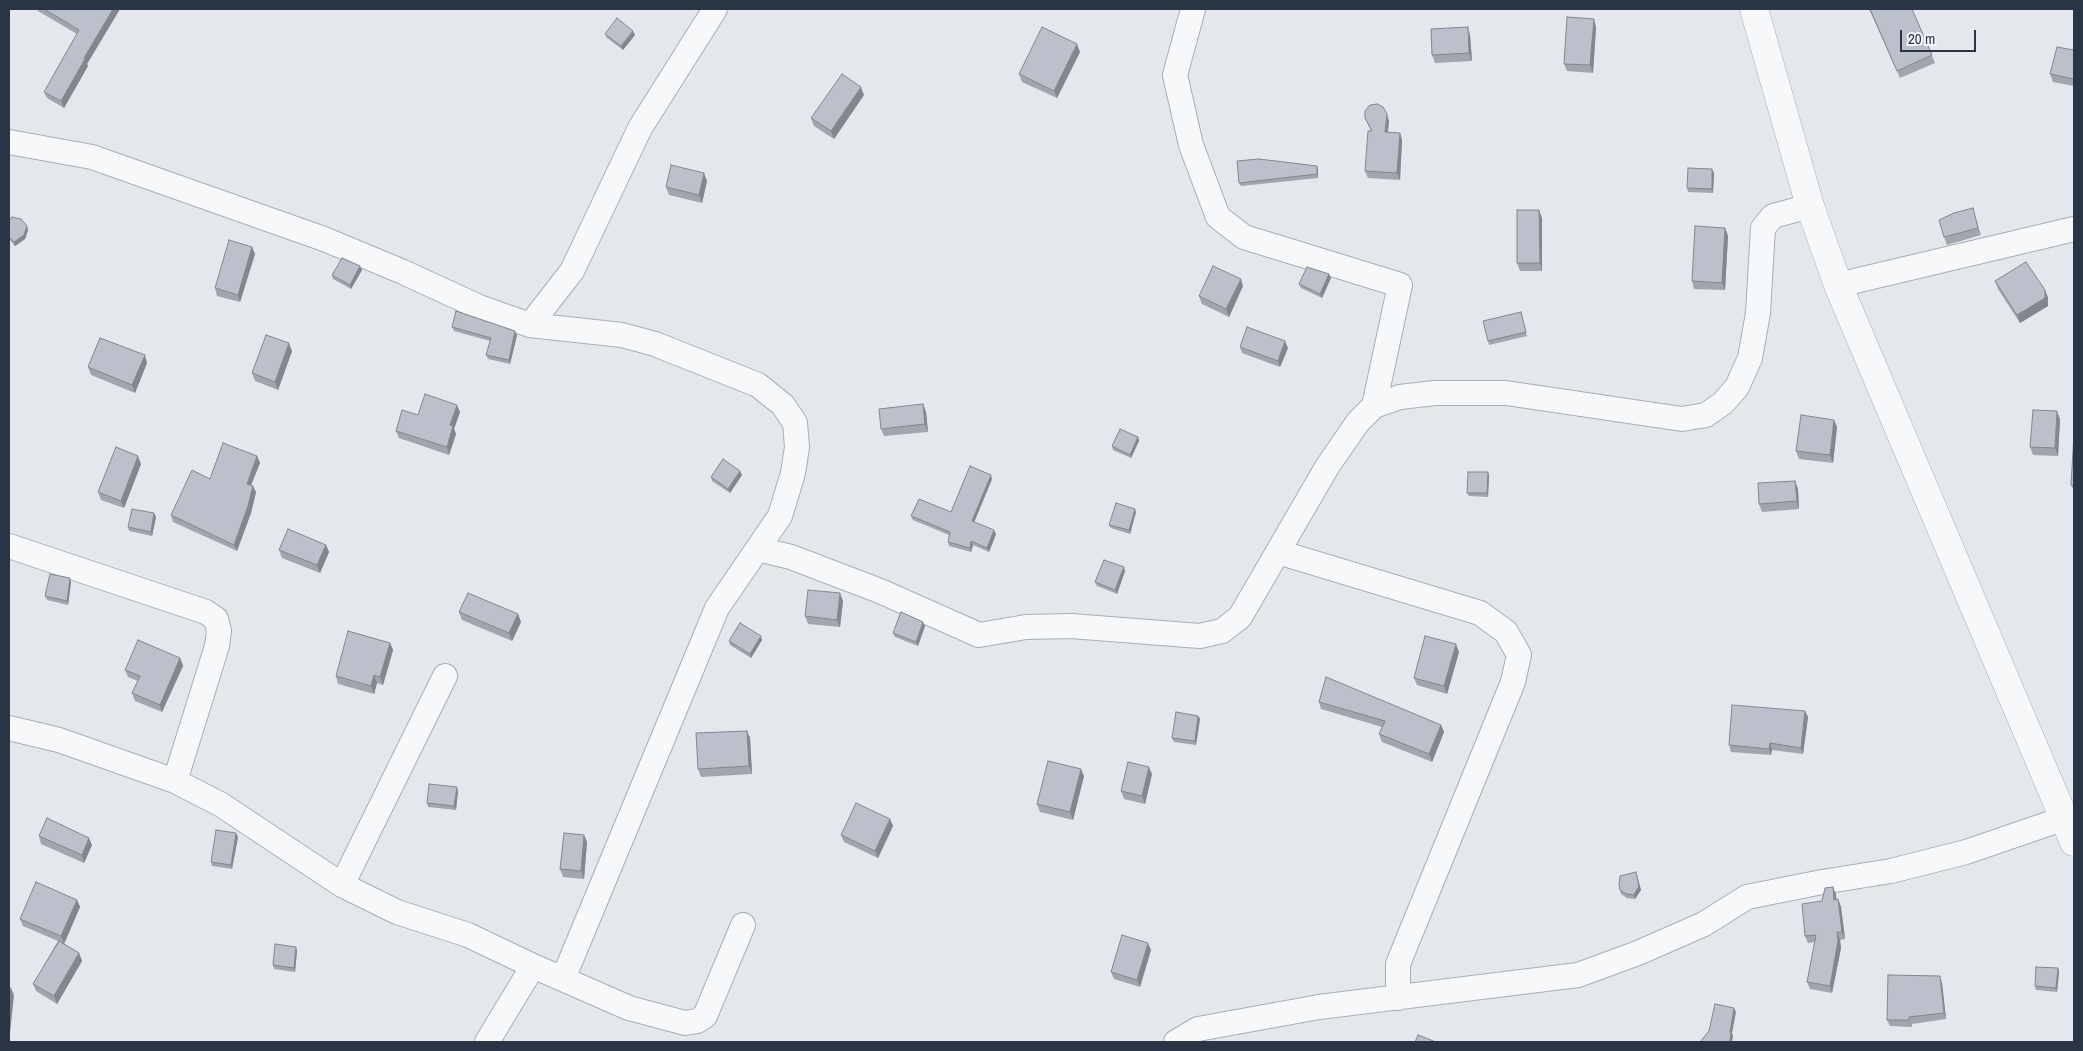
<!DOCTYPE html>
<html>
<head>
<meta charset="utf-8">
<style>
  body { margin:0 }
  #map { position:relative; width:2083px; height:1051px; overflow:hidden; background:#e4e7ec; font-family:"Archivo Narrow",sans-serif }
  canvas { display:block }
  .frame { position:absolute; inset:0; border:10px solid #2b3445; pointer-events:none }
  .scale { position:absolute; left:1900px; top:30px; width:76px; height:22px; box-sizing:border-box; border:2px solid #2b3445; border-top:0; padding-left:6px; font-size:15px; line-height:18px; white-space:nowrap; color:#2b3445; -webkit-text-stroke:4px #f4f6f9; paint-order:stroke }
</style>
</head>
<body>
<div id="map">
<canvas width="2083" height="1051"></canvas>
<div class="frame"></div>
<div class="scale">20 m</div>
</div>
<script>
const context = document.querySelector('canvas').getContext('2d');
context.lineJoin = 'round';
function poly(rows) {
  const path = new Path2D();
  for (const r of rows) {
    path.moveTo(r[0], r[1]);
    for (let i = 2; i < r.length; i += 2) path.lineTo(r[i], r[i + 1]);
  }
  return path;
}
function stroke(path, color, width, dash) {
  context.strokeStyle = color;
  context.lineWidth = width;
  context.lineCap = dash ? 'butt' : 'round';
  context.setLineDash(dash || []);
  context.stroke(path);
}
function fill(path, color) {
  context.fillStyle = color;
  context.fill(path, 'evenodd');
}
const minor = poly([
  [1193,9,1175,75,1191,145,1218,217,1244,237,1400,285,1374,406],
  [9,142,92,157,324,239,403,272,479,307,530,325,622,335,655,344,758,385,783,405,795,423,797,447,793,473,780,516,717,608,563,979],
  [1838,285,2074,229],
  [530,325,572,271,640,128,715,9],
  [9,546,206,612,216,619,219,631,217,646,175,781],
  [758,549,791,557,817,567,880,591,979,635,1026,627,1071,626,1200,636,1222,631,1240,617,1327,467,1358,422,1374,406,1400,397,1435,393,1506,393,1682,419,1706,415,1723,403,1737,387,1750,358,1758,313,1763,228,1773,216,1810,206],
  [1278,552,1480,613,1506,632,1519,655,1513,682,1398,964,1398,998],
  [9,728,59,740,175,781,220,804,342,885,397,912,468,935,533,966,629,1008,685,1023,697,1021,705,1016,743,925],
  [342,885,445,676],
  [487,1042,533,966],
  [1176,1042,1198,1029,1319,1007,1578,975,1638,953,1704,924,1747,897,1822,882,1891,871,1966,852,2074,815]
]);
const tertiary = poly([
  [1754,9,1810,206,1838,285,2074,842]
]);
const wall = poly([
  [37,9,120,9,87,64,88,66,64,108,47,98,44,92,77,34,38,11],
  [1869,9,1912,9,1935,63,1900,78],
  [1596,27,1593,73,1567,71,1564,64],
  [605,34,635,35,623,50,606,37],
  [1470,35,1472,61,1435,63,1432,55],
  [2074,50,2074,86,2053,82,2050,74],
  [1080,52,1057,98,1022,82,1019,74],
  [864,95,834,139,814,126,811,118],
  [1365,118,1389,121,1388,132,1400,133,1402,140,1400,180,1368,178,1365,171,1371,131],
  [1712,169,1714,173,1713,193,1688,192,1687,188],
  [1318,170,1318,178,1241,186,1239,183],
  [707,181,702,203,669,195,666,187],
  [1975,215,1981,235,1947,245,1944,237],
  [1542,218,1542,271,1520,271,1517,263],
  [9,221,28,230,25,239,15,246,9,239],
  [1725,228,1728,236,1725,290,1694,289,1692,281],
  [252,247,255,254,240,302,217,296,215,288],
  [360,266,362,270,351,289,333,279,332,275],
  [1329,274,1331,278,1322,298,1301,288,1299,284],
  [1995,281,2045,290,2048,298,2048,306,2020,323,1998,289],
  [1243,286,1229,317,1202,304,1199,296],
  [1521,312,1527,336,1489,345,1488,341],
  [452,327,517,335,510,364,488,359,486,355,490,341,454,331],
  [1240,347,1288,348,1280,367,1242,353],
  [292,351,278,390,255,381,252,373],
  [147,363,135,393,91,375,88,367],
  [923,404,926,412,928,432,884,436,881,429],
  [460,412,454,429,456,434,449,455,399,438,396,431,418,415],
  [2060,419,2058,456,2033,455,2030,447],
  [1834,420,1837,427,1833,463,1799,459,1796,451],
  [2074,434,2074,491,2071,485],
  [1138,437,1139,441,1131,458,1113,450,1112,446],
  [257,456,260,463,251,485,256,492,251,513,237,551,173,522,171,515,210,479],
  [141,464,124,508,101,500,98,492],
  [1488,472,1489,476,1488,497,1469,496,1467,493],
  [742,475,730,493,712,481,711,477],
  [992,479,974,522,996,534,989,552,973,545,971,552,949,546,948,542,949,535,913,520,911,516,951,512],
  [1795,481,1798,489,1799,509,1762,512,1759,504],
  [1136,512,1130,534,1111,528,1109,525],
  [156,517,152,536,129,531,128,527],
  [326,545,329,552,320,573,282,558,279,550],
  [1125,571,1117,594,1097,586,1095,582],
  [71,582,68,605,47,600,45,596],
  [843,601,840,627,808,624,805,616],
  [459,612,518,614,521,622,512,641,462,620],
  [925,626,918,646,895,637,893,633],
  [762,640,751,658,730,645,729,641],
  [390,643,393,650,383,685,377,683,374,694,338,684,336,676],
  [1459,652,1447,694,1417,685,1414,678],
  [180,658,183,666,162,712,135,701,132,693,138,681,128,677,125,670],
  [1319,702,1441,725,1444,732,1432,762,1382,742,1379,734,1382,727,1321,709],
  [1198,716,1200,719,1196,745,1174,742,1172,738],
  [1808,717,1803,754,1772,750,1771,755,1731,752,1729,745],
  [747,731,750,738,752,774,701,777,698,769],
  [1152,774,1145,804,1124,799,1121,791],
  [1084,776,1073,820,1040,812,1037,804],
  [458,791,456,810,428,807,427,803],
  [890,819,893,826,878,858,844,842,841,835],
  [584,835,587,842,584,879,563,877,560,869],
  [39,836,92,845,84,863,41,844],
  [238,837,232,869,212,866,211,862],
  [1637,876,1641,890,1635,899,1627,898,1621,894,1620,890],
  [1836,894,1836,900,1838,899,1841,907,1845,939,1840,940,1841,948,1832,993,1810,989,1807,982,1815,942,1808,943,1805,936,1822,901],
  [77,900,80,907,64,944,79,953,82,961,57,1004,36,991,33,984,58,941,23,926,20,919],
  [1151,950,1140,987,1114,979,1111,972],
  [297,951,295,972,274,969,273,965],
  [2058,968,2059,972,2057,992,2036,990,2035,986],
  [1942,983,1946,1019,1912,1024,1912,1027,1890,1026,1887,1020]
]);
const shadedWall = poly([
  [113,9,120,9,87,64,88,66,64,108,61,101,84,58],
  [1594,19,1596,27,1593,73,1590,65],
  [1468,27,1470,35,1472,61,1469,53],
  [633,31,635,35,623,50,621,46],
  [1077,44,1080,52,1057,98,1054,91],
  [861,87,864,95,834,139,831,131],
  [1387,114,1389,121,1387,139,1385,132],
  [1400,133,1402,140,1400,180,1397,173],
  [1317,166,1318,170,1318,178,1317,174],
  [1712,169,1714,173,1713,193,1712,189],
  [704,173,707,181,702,203,699,195],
  [1539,210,1542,218,1542,271,1540,263],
  [27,226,28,230,25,239,15,246,14,242],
  [1725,228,1728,236,1725,290,1722,283],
  [252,247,255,254,240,302,238,295],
  [360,266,362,270,351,289,350,285],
  [1329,274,1331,278,1322,298,1320,294],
  [1241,279,1243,286,1229,317,1226,309],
  [2045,290,2048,298,2048,306,2020,323,2017,315],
  [515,331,517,335,510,364,509,360],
  [1285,341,1288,348,1280,367,1278,361],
  [289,343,292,351,278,390,275,382],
  [145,355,147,363,135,393,132,385],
  [923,404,926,412,928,432,925,424],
  [457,405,460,412,454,429,456,434,449,455,447,447,450,425],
  [2057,411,2060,419,2058,456,2055,448],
  [1834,420,1837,427,1833,463,1830,455],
  [1138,437,1139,441,1131,458,1130,455],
  [138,456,141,464,124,508,121,501],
  [257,456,260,463,249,490,247,484],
  [740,471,742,475,730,493,728,489],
  [1488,472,1489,476,1488,497,1487,493],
  [991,475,992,479,973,525,972,521],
  [1795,481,1798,489,1799,509,1797,501],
  [253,486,256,492,251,513,237,551,234,545],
  [1135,509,1136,512,1130,534,1129,530],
  [154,513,156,517,152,536,151,532],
  [994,530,996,534,989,552,987,548],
  [971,541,973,545,971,552,970,548],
  [326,545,329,552,320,573,317,565],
  [1124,567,1125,571,1117,594,1115,590],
  [70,578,71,582,68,605,67,601],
  [840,593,843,601,840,627,837,620],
  [518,614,521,622,512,641,509,633],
  [923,622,925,626,918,646,916,642],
  [761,636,762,640,751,658,750,654],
  [390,643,393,650,383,685,380,677],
  [1456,644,1459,652,1447,694,1444,686],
  [180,658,183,666,162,712,160,705],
  [374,675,377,683,374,694,371,686],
  [1805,711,1808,717,1803,754,1801,748],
  [1198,716,1200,719,1196,745,1195,741],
  [1441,725,1444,732,1432,762,1429,754],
  [747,731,750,738,752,774,749,766],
  [1770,743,1772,750,1771,755,1769,749],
  [1149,767,1152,774,1145,804,1142,796],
  [1081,769,1084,776,1073,820,1070,812],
  [457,787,458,791,456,810,454,806],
  [890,819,893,826,878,858,875,851],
  [236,833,238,837,232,869,231,865],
  [584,835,587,842,584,879,581,871],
  [89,838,92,845,84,863,82,855],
  [1636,872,1641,890,1635,899,1634,895],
  [1833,887,1836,894,1837,907,1834,900],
  [1838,899,1841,907,1845,939,1842,932],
  [77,900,80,907,64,944,61,936],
  [1837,932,1840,940,1841,948,1832,993,1830,986],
  [1148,943,1151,950,1140,987,1137,980],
  [296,947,297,951,295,972,294,968],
  [79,953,82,961,57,1004,54,996],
  [2058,968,2059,972,2057,992,2056,988],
  [1940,976,1942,983,1946,1019,1944,1013],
  [11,988,14,995,10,1033,9,1031,9,1006],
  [1734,1008,1736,1012,1732,1033,1733,1036,1732,1042,1730,1042,1730,1032]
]);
const building = poly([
  [44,9,113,9,84,58,85,59,61,101,44,92,79,30,44,9],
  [1870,9,1912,9,1932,55,1897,71,1870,9],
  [1567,17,1594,19,1590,65,1564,64,1567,17],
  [617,18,633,31,621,46,605,34,617,18],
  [1042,27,1077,44,1054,91,1019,74,1042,27],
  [1468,27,1469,53,1432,55,1431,29,1468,27],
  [2057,47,2074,50,2074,79,2050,74,2057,47],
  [842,74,861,87,831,131,811,118,842,74],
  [1377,104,1383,107,1387,114,1385,132,1400,133,1397,173,1365,171,1368,131,1372,131,1365,118,1365,111,1370,105,1377,104],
  [1259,159,1317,166,1317,174,1239,183,1237,161,1259,159],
  [671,165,704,173,699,195,666,187,671,165],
  [1688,168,1712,169,1712,189,1687,188,1688,168],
  [1973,208,1978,228,1944,237,1939,220,1954,213,1973,208],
  [1517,210,1539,210,1540,263,1517,263,1517,210],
  [12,217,21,219,27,226,24,235,14,242,9,237,9,221,12,217],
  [1695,226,1725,228,1722,283,1692,281,1695,226],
  [229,240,252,247,238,295,215,288,229,240],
  [342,258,360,266,350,285,332,275,342,258],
  [2026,262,2045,290,2045,298,2017,315,1995,281,2026,262],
  [1213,266,1241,279,1226,309,1199,296,1213,266],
  [1307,267,1329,274,1320,294,1299,284,1307,267],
  [456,311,515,331,509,360,486,355,491,338,452,327,456,311],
  [1521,312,1526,332,1488,341,1483,321,1521,312],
  [1247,327,1285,341,1278,361,1240,347,1247,327],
  [266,335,289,343,275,382,252,373,266,335],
  [100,338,145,355,132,385,88,367,100,338],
  [425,394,457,405,450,425,453,426,447,447,396,431,402,410,418,415,425,394],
  [923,404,925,424,881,429,879,409,923,404],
  [2033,410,2057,411,2055,448,2030,447,2033,410],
  [1801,415,1834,420,1830,455,1796,451,1801,415],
  [1120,429,1138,437,1130,455,1112,446,1120,429],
  [2074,434,2074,485,2071,485,2074,434],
  [223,443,257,456,247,484,253,486,248,506,234,545,171,515,192,470,210,479,223,443],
  [116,447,138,456,121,501,98,492,116,447],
  [723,459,740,471,728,489,711,477,723,459],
  [970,466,991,475,972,521,994,530,987,548,971,541,970,548,948,542,950,532,911,516,919,499,951,512,970,466],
  [1468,472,1488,472,1487,493,1467,493,1468,472],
  [1795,481,1797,501,1759,504,1758,483,1795,481],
  [1116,503,1135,509,1129,530,1109,525,1116,503],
  [132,509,154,513,151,532,128,527,132,509],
  [288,529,326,545,317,565,279,550,288,529],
  [1104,560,1124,567,1115,590,1095,582,1104,560],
  [50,574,70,578,67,601,45,596,50,574],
  [808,590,840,593,837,620,805,616,808,590],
  [468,593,518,614,509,633,459,612,468,593],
  [901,612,923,622,916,642,893,633,901,612],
  [740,623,761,636,750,654,729,641,740,623],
  [348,631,390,643,380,677,374,675,371,686,336,676,348,631],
  [1425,636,1456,644,1444,686,1414,678,1425,636],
  [138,640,180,658,160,705,132,693,140,676,125,670,138,640],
  [1326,677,1441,725,1429,754,1379,734,1385,721,1319,702,1326,677],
  [1732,705,1805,711,1801,748,1770,743,1769,749,1729,745,1732,705],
  [1176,712,1198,716,1195,741,1172,738,1176,712],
  [747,731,749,766,698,769,696,733,747,731],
  [1048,761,1081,769,1070,812,1037,804,1048,761],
  [1128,762,1149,767,1142,796,1121,791,1128,762],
  [429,784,457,787,454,806,427,803,429,784],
  [856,803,890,819,875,851,841,835,856,803],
  [47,818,89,838,82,855,39,836,47,818],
  [216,830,236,833,231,865,211,862,216,830],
  [564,833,584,835,581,871,560,869,564,833],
  [1636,872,1639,886,1634,895,1626,894,1620,890,1619,884,1620,876,1636,872],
  [36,882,77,900,61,936,20,919,36,882],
  [1833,887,1834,900,1838,899,1842,932,1837,932,1838,941,1830,986,1807,982,1816,935,1805,936,1802,904,1822,901,1825,888,1833,887],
  [1122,935,1148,943,1137,980,1111,972,1122,935],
  [59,941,79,953,54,996,33,984,59,941],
  [275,944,296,947,294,968,273,965,275,944],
  [2036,967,2058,968,2056,988,2035,986,2036,967],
  [1888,975,1940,976,1944,1013,1909,1017,1909,1020,1887,1020,1888,975],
  [9,988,11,988,9,1006,9,988],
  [1715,1004,1734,1008,1730,1032,1731,1032,1730,1042,1700,1042,1709,1031,1715,1004],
  [1418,1035,1436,1042,1415,1042,1418,1035]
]);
stroke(minor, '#a9aeb7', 26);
stroke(tertiary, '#a9aeb7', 29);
stroke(minor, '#f7f8fa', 24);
stroke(tertiary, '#f7f8fa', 28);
fill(wall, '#a1a5ae');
fill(shadedWall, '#83868d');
fill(building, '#bbc0ca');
stroke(building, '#83868d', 1);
</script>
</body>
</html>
